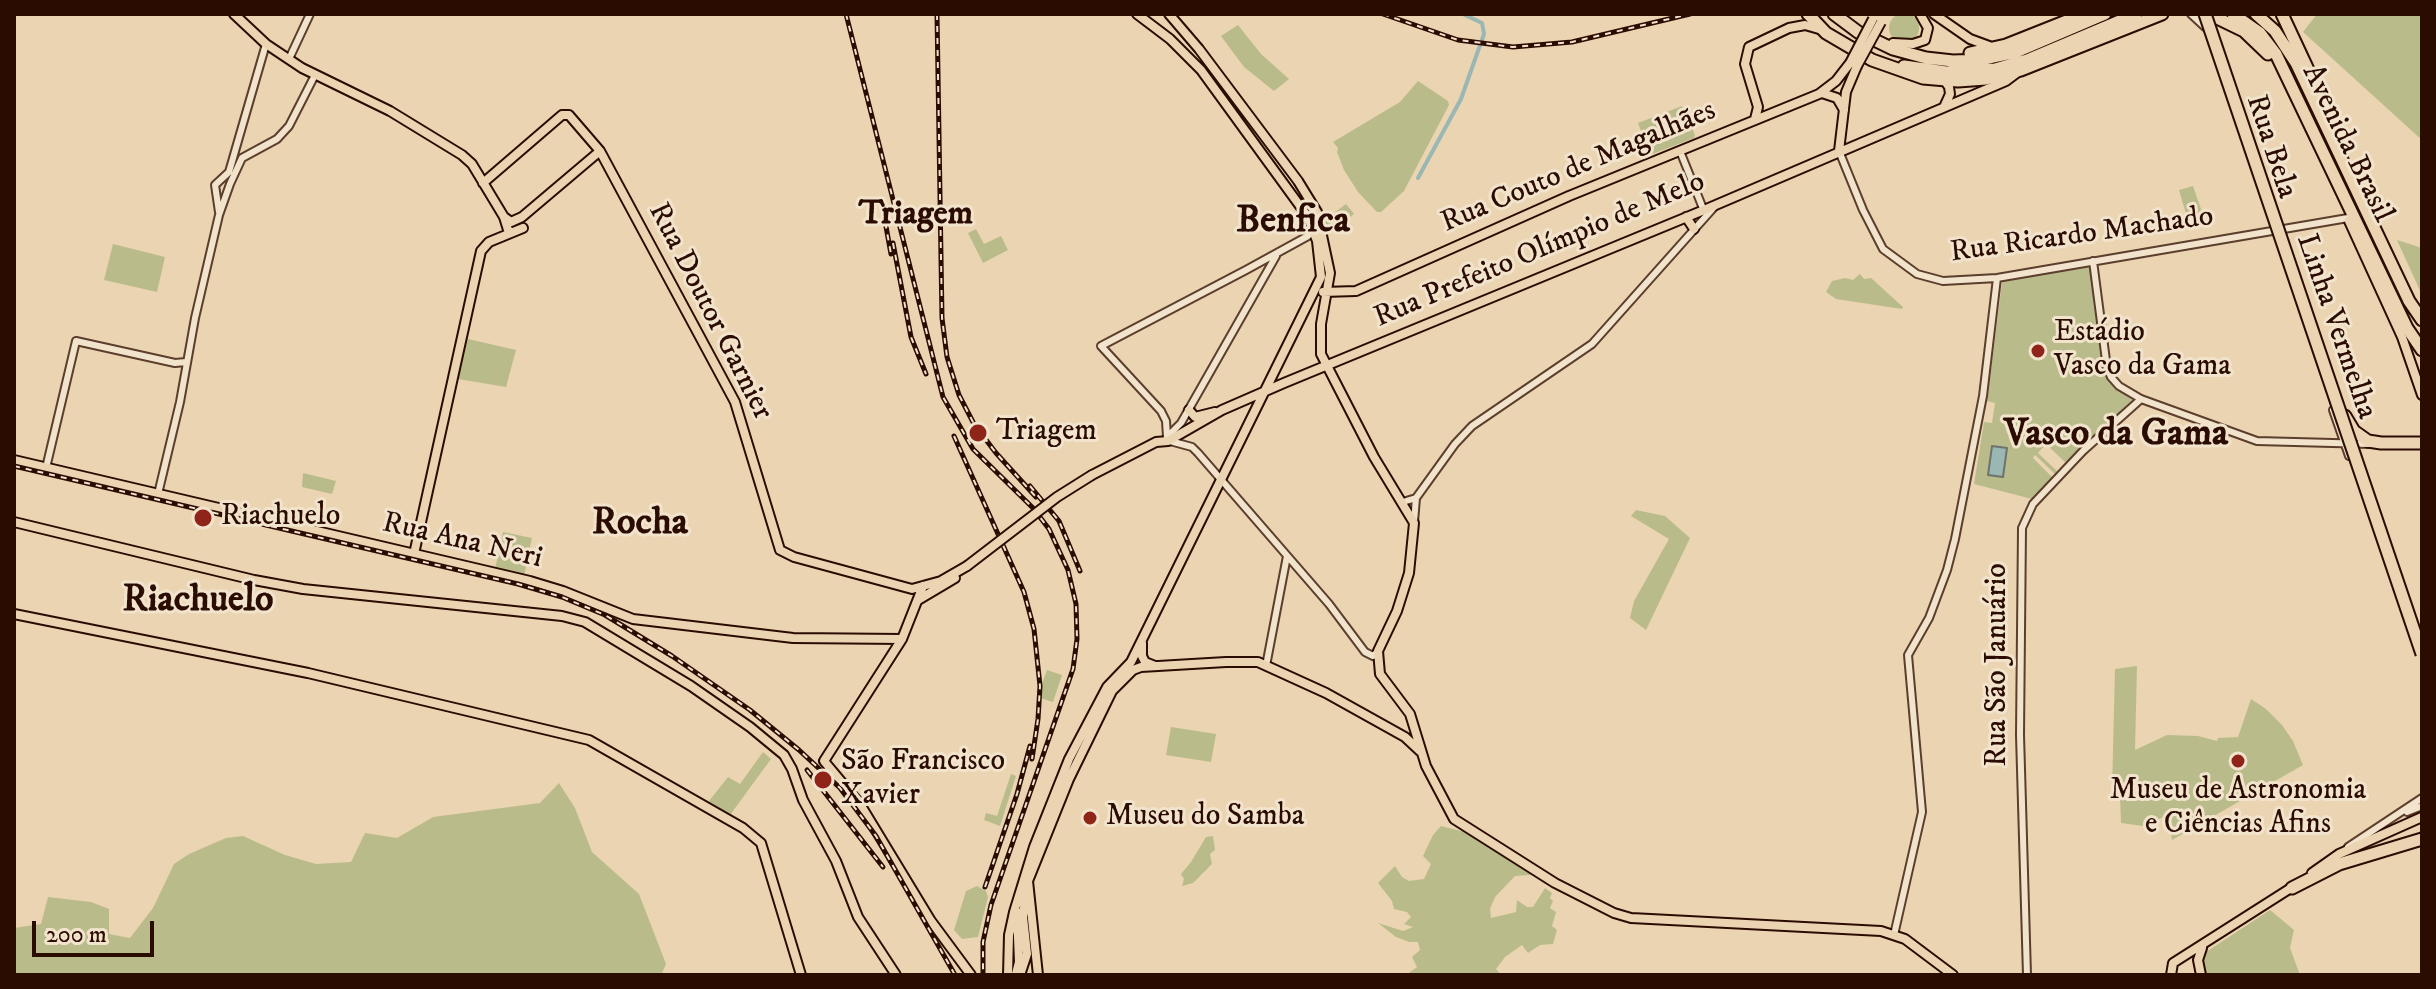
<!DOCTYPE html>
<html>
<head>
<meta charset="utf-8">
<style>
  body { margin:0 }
  #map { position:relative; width:2436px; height:989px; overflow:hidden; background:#ebd4b1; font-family:"IM FELL DW Pica",serif }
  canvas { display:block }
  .frame { position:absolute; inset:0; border:16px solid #2b0c00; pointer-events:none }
  .scale { position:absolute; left:32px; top:921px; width:122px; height:36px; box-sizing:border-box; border:4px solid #2b0c00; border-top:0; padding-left:10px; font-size:24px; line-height:28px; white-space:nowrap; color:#2b0c00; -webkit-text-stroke:6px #f2e3cc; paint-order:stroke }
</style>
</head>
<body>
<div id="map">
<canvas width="2436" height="989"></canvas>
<div class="frame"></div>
<div class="scale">200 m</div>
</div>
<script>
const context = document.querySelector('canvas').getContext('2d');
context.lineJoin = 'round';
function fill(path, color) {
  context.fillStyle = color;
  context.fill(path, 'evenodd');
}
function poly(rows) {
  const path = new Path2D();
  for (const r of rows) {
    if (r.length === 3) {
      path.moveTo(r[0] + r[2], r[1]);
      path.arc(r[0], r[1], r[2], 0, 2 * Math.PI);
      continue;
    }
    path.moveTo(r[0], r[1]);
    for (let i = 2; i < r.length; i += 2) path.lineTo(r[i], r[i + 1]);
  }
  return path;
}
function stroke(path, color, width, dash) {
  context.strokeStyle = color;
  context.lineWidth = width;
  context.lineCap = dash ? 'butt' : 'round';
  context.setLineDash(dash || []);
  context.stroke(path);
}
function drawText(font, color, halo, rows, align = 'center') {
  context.font = font + ' "IM FELL DW Pica",serif';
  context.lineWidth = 6;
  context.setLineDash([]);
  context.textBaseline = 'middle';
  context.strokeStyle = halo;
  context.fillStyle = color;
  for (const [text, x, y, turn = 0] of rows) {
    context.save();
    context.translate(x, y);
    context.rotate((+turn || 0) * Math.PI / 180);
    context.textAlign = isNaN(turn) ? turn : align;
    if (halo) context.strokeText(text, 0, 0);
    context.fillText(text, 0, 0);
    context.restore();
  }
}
const green = poly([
  [1904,28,15],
  [2317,14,2422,14,2422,140,2303,32],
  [1238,25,1261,54,1289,79,1274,91,1244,67,1221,36],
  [1418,81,1448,101,1449,105,1404,191,1381,212,1377,212,1358,192,1344,170,1337,152,1338,148,1333,142,1400,102],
  [1682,106,1695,135,1694,138,1650,155,1638,123],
  [2193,186,2202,212,2187,217,2179,190],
  [1346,204,1354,214,1327,236,1322,222],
  [976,229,984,244,1001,236,1008,250,983,263,968,233],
  [2397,240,2422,248,2422,295],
  [113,244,165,257,157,292,104,280],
  [2088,267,2091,271,2104,375,2115,387,2132,400,2067,464,2046,444,2038,453,2058,472,2056,475,2035,455,2033,458,2053,478,2032,499,1974,484,1984,422,1992,423,1995,403,1987,401,2002,283,2005,280],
  [1860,274,1864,279,1871,278,1903,307,1902,309,1836,299,1826,292,1832,281,1845,278,1853,280],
  [468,339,516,350,506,387,458,379],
  [303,473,336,481,332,494,302,487],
  [1636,510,1665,516,1690,538,1646,630,1630,618,1634,601,1669,539,1631,516],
  [503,532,532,538,524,576,495,569],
  [2137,666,2135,750,2167,735,2198,736,2217,741,2218,738,2238,737,2251,699,2266,709,2282,725,2293,741,2303,765,2172,840,2168,815,2143,826,2121,823,2120,797,2112,791,2115,669],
  [1047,670,1062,675,1053,702,1037,697],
  [1171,727,1216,734,1211,762,1166,755],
  [763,752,771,759,730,815,709,801,728,777,740,784],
  [1011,774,1016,776,1000,826,984,820,986,813,997,816],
  [559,783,575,808,592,852,639,894,666,964,661,975,14,975,14,928,41,924,48,897,91,902,109,909,109,934,130,938,153,908,174,864,189,854,226,838,243,836,285,855,316,864,351,862,365,833,397,838,433,817,540,803],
  [1441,826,1465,832,1474,832,1532,870,1532,874,1529,875,1515,876,1495,897,1490,909,1491,918,1516,912,1517,900,1527,907,1533,907,1545,888,1552,893,1550,898,1553,901,1550,908,1556,912,1552,926,1557,930,1553,944,1540,945,1528,953,1522,945,1505,957,1496,969,1501,975,1406,975,1417,967,1412,957,1420,950,1418,942,1409,942,1396,937,1378,923,1403,931,1413,927,1404,924,1411,917,1407,912,1394,909,1392,901,1378,883,1395,866,1402,877,1409,881,1424,879,1431,864,1423,856,1433,835],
  [1213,836,1215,850,1210,854,1212,864,1193,883,1182,886,1184,879,1181,874,1191,862,1206,837],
  [977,886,986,891,988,897,978,937,962,939,954,930,966,891],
  [2270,910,2294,930,2290,948,2300,975,2206,975,2201,959,2203,954]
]);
const water = poly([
  [1992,446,2007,448,2003,477,1988,475,1992,446]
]);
const canal = poly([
  [1418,178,1461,99,1484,34,1482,23,1463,14]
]);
const minor = poly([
  [2191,14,2205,27],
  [289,59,310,14],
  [1680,151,1704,211],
  [1839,151,1863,210,1883,249,1917,274,1943,281,1997,278,2348,218],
  [219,212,215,185,229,172,266,44],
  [2093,261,2107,368,2111,377,2119,386,2141,399,2257,441,2370,444],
  [2333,410,2349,456],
  [1167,437,1166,421,1161,411,1101,346,1246,270,1308,236,1315,229],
  [1167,437,1181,423,1276,256],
  [1170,441,1192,447,1198,453,1329,604,1365,652,1373,656,1378,651],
  [46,468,76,341,175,363,186,362],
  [158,494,180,402,195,318,219,215,230,184,242,158,277,139,289,126,315,75],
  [1403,502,1416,498,1455,444,1472,426,1592,344,1716,205],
  [1414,522,1416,498],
  [1266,666,1287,556],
  [2407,812,2422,806],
  [2348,847,2422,798],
  [1894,935,1922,812,1908,655,1929,618,1947,570,1955,539,1983,396,1997,278],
  [2027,975,2020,735,2022,528,2033,504,2083,451,2141,399]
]);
const major = poly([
  [234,14,266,44,302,68,390,111,462,155,472,164,504,217,509,233],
  [1169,14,1199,49,1298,181,1317,212,1330,273,1321,324,1321,354,1374,457,1414,523,1409,573,1397,611,1378,651,1380,674,1410,714,1426,766,1454,819,1555,883,1614,913,1631,918,1881,931,1905,939,1953,975],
  [1934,14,1970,39,1989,46],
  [1893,43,1913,44,1925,40,1928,28,1920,14],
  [1945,81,1949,87,1950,94,1945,105],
  [1822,93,1837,98,1844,110],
  [1755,119,1758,107,1745,64,1749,47,1789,28,1805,25,1819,29],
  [1839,151,1846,92,1857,66],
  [483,183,562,115,569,115,600,151,735,402,780,550,794,557,912,589,941,581,967,566],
  [504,217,511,222,522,217,600,151],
  [1686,217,1694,229],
  [2349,221,2402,337,2422,395],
  [1323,292,1356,291,1569,196,1819,94,1836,81,1850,63],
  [1189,410,1195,417,1215,412],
  [14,460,530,581,563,591,633,619,793,638,902,639],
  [1092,475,1156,442,1168,441,1222,410,1284,383,1704,210,2006,81,2018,72],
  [14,522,254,580,303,589,562,616,585,622,691,686,750,727,784,755,792,769,803,800,836,861,858,917,896,975],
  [414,554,481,251,489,242,523,228],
  [923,586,902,639,824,761,860,804,931,921,971,975],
  [918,600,955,578],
  [14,614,308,673,589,740,743,828,761,843,801,975],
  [1142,643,1142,656,1145,662,1155,666],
  [2312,873,2339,854,2422,817],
  [1016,974,1019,962,1017,912],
  [1008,975,1009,935,1014,912,1034,847,1069,759,1107,687,1131,662,1321,277,1317,241,1308,217,1201,70,1170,39,1137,14],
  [1020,975,1027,954,1023,917,1026,890],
  [1038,975,1028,881,1069,779,1112,691,1133,670,1141,667,1226,662,1258,662,1326,693,1405,737,1420,751],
  [2171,975,2173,963,2294,886],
  [2201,975,2198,960,2202,948]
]);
const highway = poly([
  [1808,14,1826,33,1872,60,1923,78,1958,81,1986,79,2021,70,2162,14],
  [1834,14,1858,32,1893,49,1926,58,1953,61,1979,60,2016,52,2105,14],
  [2209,14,2244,31,2268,54],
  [2233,14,2260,33,2276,54,2407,328,2422,350],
  [2256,14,2275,31,2296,63,2409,301,2422,320],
  [2282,14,2324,104],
  [1970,53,2006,45,2084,14],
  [1904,66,1946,72,1995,69,2027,60,2136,14],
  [2345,416,2354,431,2368,441,2381,443,2422,443],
  [2292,888,2339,864,2422,839]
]);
const rail = poly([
  [846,14,943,397,973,449,1033,508,1049,529,1068,570,1076,604,1077,639,1073,669,991,905,983,942,983,975],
  [937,14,942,318,947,357,959,395,974,424,996,453,1036,497],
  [1383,14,1458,40,1513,47,1572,42,1690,14],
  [881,199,891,254],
  [893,243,911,337,926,374],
  [954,436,1024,592,1034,629,1040,686,1038,719,1032,759],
  [14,466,518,584,562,597,605,615,672,656,750,710,799,750,840,788,876,836,955,975],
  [1030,486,1059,521,1080,571],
  [807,770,883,867],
  [985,887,1017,794,1030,746]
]);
const majorBridge = poly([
  [1850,63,1873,19],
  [1857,66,1881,22],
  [967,566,1057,497,1092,475]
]);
const highwayBridge = poly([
  [2205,14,2422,654]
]);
const markers = [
  [2038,351,8,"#8f2418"],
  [978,433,10,"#8f2418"],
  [203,518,10,"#8f2418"],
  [2238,761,8,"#8f2418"],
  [823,780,10,"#8f2418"],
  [1090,818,8,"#8f2418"]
];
const streetNames = [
  ["Avenida Brasil",2346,144,64],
  ["Rua Bela",2270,147,72],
  ["Rua Couto de Magalhães",1579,168,-23],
  ["Rua Ricardo Machado",2082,236,-8],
  ["Rua Prefeito Olímpio de Melo",1540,251,-23],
  ["Rua Doutor Garnier",709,312,63],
  ["Linha Vermelha",2335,327,71],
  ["Rua Ana Neri",462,542,13],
  ["Rua São Januário",1999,665,-90]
];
const poiNames = [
  ["Estádio",2054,334],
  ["Vasco da Gama",2054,368],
  ["Triagem",996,433],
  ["Riachuelo",221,518],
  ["São Francisco",841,763],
  ["Xavier",841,797],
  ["Museu de Astronomia",2238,792,"center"],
  ["e Ciências Afins",2238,826,"center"],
  ["Museu do Samba",1106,818]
];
const quarterNames = [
  ["Triagem",916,216]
];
const districtNames = [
  ["Benfica",1293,223],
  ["Vasco da Gama",2116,436],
  ["Rocha",640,525],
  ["Riachuelo",198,602]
];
fill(green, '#b9bc8a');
fill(water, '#9ab7b3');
stroke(water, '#6e736b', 2);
stroke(canal, '#9ab7b3', 4);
stroke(minor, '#5b3e2c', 10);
stroke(major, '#2b0c00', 12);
stroke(highway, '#2b0c00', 15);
stroke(minor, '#f2e3cc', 6);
stroke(major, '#ebd4b1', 8);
stroke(highway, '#ebd4b1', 11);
stroke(rail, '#2b0c00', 5);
stroke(rail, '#f2e3cc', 2, [6]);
stroke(majorBridge, '#2b0c00', 12, []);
stroke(highwayBridge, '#2b0c00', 15, []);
stroke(majorBridge, '#ebd4b1', 8);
stroke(highwayBridge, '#ebd4b1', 11);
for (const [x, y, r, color] of markers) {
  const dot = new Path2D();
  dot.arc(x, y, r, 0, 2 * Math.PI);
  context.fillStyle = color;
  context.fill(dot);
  stroke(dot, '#f2e3cc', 3);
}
drawText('30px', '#2b0c00', '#f2e3cc', streetNames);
drawText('30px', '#2b0c00', '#f2e3cc', poiNames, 'left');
drawText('bold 34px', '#2b0c00', '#f2e3cc', quarterNames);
drawText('bold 38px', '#2b0c00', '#f2e3cc', districtNames);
</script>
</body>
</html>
